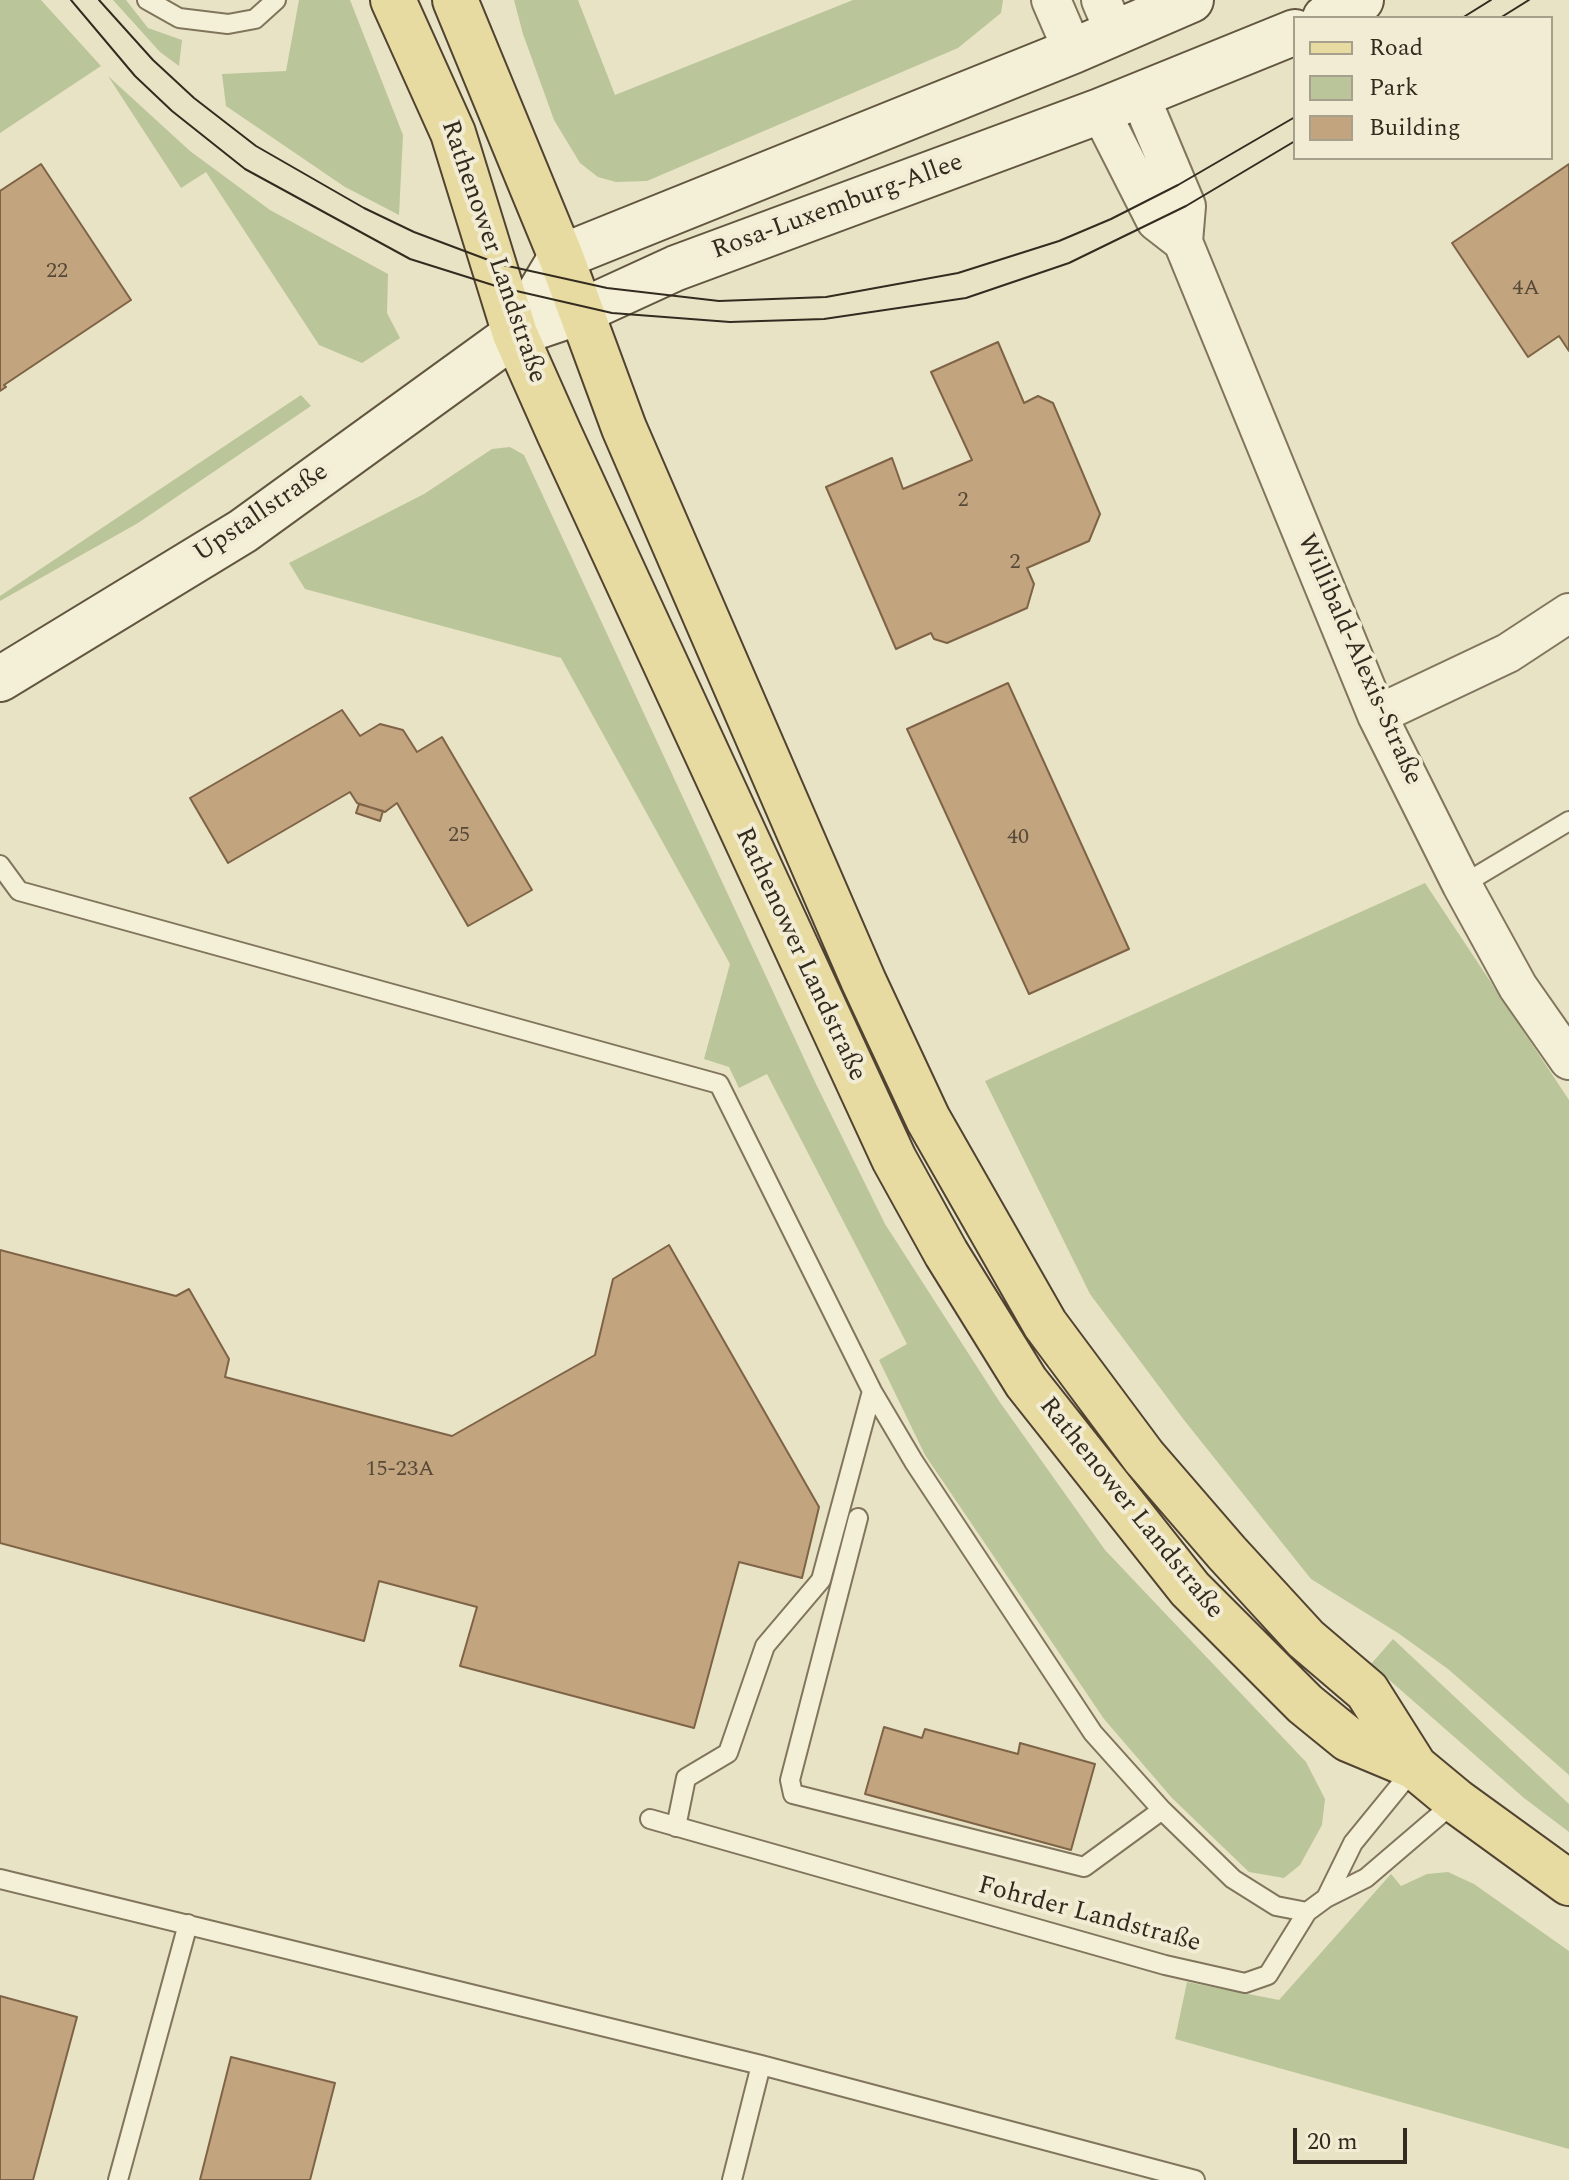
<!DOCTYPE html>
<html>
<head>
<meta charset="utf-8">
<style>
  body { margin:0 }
  #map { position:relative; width:1569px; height:2180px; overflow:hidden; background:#e9e3c5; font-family:Spectral,serif }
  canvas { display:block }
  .legend { position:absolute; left:1293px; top:16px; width:260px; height:144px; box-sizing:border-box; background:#f1ecd3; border:2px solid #a59f8b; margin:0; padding:10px 14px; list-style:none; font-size:24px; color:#332b1f }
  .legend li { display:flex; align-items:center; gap:16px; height:40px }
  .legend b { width:40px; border:2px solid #a59f8b }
  .scale { position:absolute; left:1293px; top:2128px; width:114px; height:36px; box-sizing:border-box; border:4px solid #332b1f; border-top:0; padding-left:10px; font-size:24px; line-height:28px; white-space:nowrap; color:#332b1f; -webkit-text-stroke:6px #f1ecd3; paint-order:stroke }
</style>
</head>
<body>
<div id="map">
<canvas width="1569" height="2180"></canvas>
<ul class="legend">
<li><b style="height:10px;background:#e8dba1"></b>Road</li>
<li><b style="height:22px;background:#bac59a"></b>Park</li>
<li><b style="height:22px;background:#c2a47f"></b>Building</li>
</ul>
<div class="scale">20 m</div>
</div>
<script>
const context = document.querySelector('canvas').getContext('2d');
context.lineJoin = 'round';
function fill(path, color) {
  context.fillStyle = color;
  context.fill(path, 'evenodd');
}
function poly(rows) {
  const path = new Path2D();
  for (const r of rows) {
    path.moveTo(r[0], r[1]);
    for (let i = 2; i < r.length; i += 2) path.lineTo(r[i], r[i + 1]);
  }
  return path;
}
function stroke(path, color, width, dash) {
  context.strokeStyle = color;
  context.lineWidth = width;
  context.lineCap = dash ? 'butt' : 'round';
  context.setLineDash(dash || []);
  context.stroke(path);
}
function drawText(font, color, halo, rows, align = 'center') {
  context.font = font + ' Spectral,serif';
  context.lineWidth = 8;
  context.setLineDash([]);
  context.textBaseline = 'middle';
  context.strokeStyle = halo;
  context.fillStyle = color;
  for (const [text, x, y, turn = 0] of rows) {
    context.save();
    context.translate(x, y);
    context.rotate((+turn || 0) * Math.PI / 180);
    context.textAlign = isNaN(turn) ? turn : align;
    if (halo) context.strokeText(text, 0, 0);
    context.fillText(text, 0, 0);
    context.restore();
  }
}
const green = poly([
  [0,0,41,0,101,66,0,133],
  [113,0,126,0,148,28,182,40,179,66,160,52],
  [299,0,350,0,403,135,399,215,345,187,226,106,222,74,286,71],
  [514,0,578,0,615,95,853,0,1003,0,1001,13,958,48,647,181,616,182,598,177,580,163,554,120,523,34],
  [108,76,190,151,270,210,388,274,387,313,400,338,362,363,319,345,206,172,181,188],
  [301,395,311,406,138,523,0,601,0,596],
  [510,447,524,455,815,1082,885,1224,999,1401,1105,1550,1306,1762,1325,1799,1322,1825,1300,1865,1284,1878,1249,1872,1172,1798,1104,1719,925,1455,879,1360,907,1344,767,1074,739,1088,729,1067,704,1059,730,964,561,658,305,589,289,563,424,494,492,449],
  [1425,883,1569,1100,1569,1775,1448,1669,1398,1633,1311,1579,1184,1420,1090,1294,985,1081],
  [1393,1639,1569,1804,1569,1832,1524,1798,1371,1664],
  [1448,1872,1474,1884,1569,1951,1569,2149,1175,2039,1187,1982,1279,2000,1391,1874,1401,1886,1427,1874]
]);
const building = poly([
  [41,164,131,300,4,385,6,387,0,391,0,191,41,164],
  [1569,164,1569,351,1559,336,1528,357,1452,243,1569,164],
  [998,342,1024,403,1038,396,1053,403,1100,514,1089,541,1027,568,1034,584,1027,608,947,643,934,639,931,633,896,649,826,487,892,458,903,489,972,460,931,372,998,342],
  [1008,683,1129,949,1029,994,907,729,1008,683],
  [342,710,360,736,380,724,403,730,417,752,442,737,532,890,468,926,397,803,385,812,357,803,350,792,228,863,190,798,342,710],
  [359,804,383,811,380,821,356,813,359,804],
  [669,1245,819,1507,802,1578,739,1562,694,1728,460,1666,477,1607,379,1581,364,1641,0,1543,0,1250,176,1296,189,1289,229,1359,225,1377,452,1436,595,1355,613,1279,669,1245],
  [884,1727,922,1738,925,1729,1018,1754,1020,1743,1095,1764,1071,1850,865,1794,884,1727],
  [0,1996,77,2017,33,2180,0,2180,0,1996],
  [231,2057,335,2083,310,2180,200,2180,231,2057]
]);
const lane = poly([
  [147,0,179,18,228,24,255,19,276,0],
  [0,865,19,891,719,1084,872,1391,914,1462,1093,1733,1162,1810,1233,1879,1276,1906,1307,1912],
  [1462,885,1569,821],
  [858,1518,790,1780,793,1794,1084,1867,1162,1810],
  [650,1819,1165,1965,1245,1983,1268,1975,1307,1912,1326,1898,1353,1843,1415,1767],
  [676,1827,686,1778,728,1753,765,1646,821,1580,872,1391],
  [0,1879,761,2065,1195,2180],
  [1326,1898,1366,1878,1456,1801],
  [118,2180,188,1924],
  [732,2180,761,2065]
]);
const street = poly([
  [1051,0,1073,51],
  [1101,0,1115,33],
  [1139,94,1186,206,1183,242,1377,715,1462,885,1518,987,1569,1060],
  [1100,111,1156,221,1183,242],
  [1377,715,1508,653,1569,613]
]);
const secondary = poly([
  [1325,18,1361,0],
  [515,334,561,257,1073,51,1191,0],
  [0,679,243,531,515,334,580,312,676,268,1100,111,1295,32]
]);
const primary = poly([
  [393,0,453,133,515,334,559,433,894,1159,946,1253,1026,1382,1190,1589,1305,1704,1348,1739,1415,1767,1456,1801,1569,1883],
  [455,0,561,257,624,428,864,982,928,1119,1045,1324,1144,1457,1227,1553,1306,1639,1367,1691,1415,1767]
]);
const tram = poly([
  [71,0,135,76,172,111,245,169,410,259,499,287,612,313,730,322,824,319,966,298,1069,263,1186,206,1295,141],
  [99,0,153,60,194,98,256,146,364,208,414,232,499,264,607,288,719,301,826,297,958,273,1059,241,1111,219,1178,185,1295,117],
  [1462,18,1491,0],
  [1500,18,1529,0]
]);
const numberNames = [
  ["22",57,273],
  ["4A",1526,290],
  ["2",963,502],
  ["2",1015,564],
  ["25",459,837],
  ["40",1018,839],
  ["15-23A",400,1471]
];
const streetNames = [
  ["Rosa-Luxemburg-Allee",838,208,-20],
  ["Rathenower Landstraße",492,252,71],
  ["Upstallstraße",262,514,-34],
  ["Willibald-Alexis-Straße",1358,660,66],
  ["Rathenower Landstraße",799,955,65],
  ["Rathenower Landstraße",1130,1509,51],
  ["Fohrder Landstraße",1089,1916,15]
];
fill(green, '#bac59a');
fill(building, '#c2a47f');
stroke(building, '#7e6346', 2);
stroke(lane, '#81755d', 22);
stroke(street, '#81755d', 42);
stroke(secondary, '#635640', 48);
stroke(primary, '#504331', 48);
stroke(lane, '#f4f0d7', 18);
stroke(street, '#f4f0d7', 38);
stroke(secondary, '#f4f0d7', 44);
stroke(primary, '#e8dba1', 44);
stroke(tram, '#332b1f', 2);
drawText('22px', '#574937', null, numberNames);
drawText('26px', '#332b1f', '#f1ecd3', streetNames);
</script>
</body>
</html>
